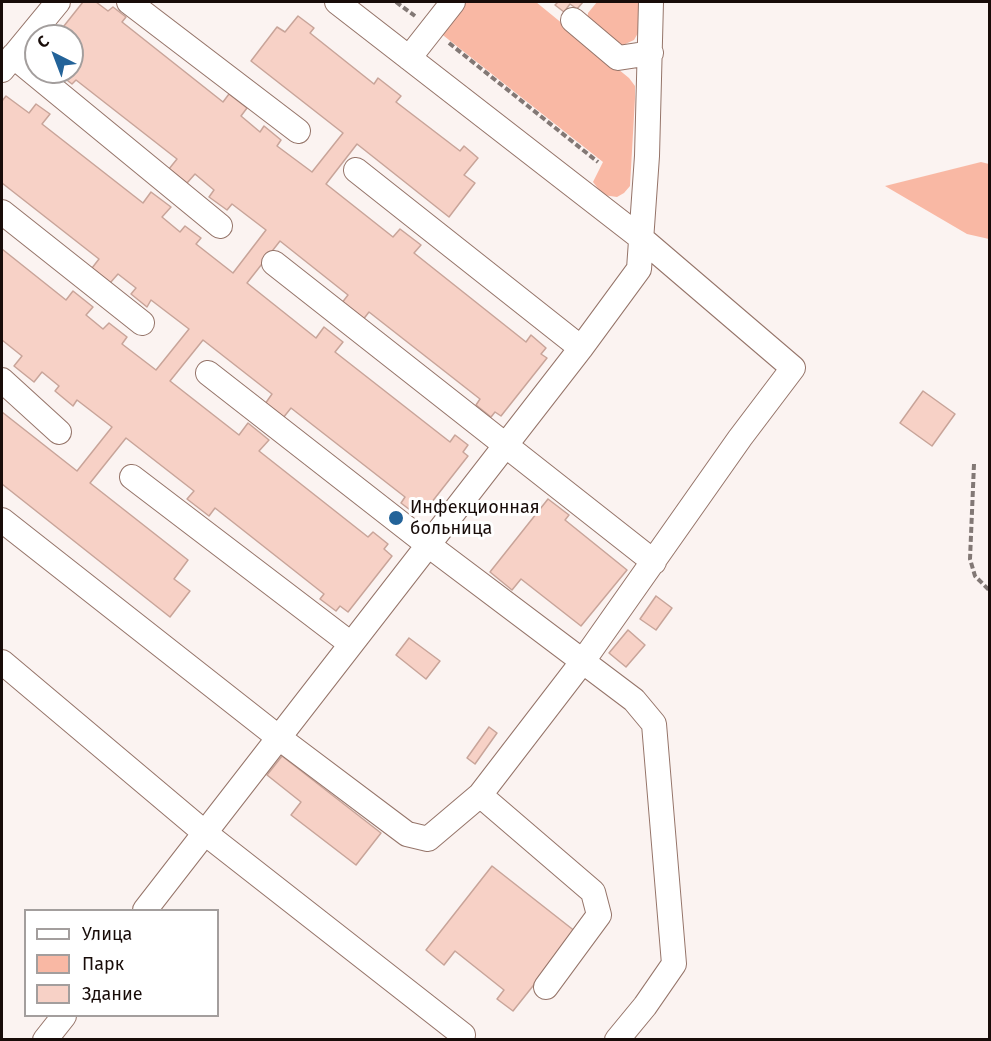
<!DOCTYPE html>
<html>
<head>
<meta charset="utf-8">
<style>
  body { margin:0 }
  #map { position:relative; width:991px; height:1041px; overflow:hidden; background:#fbf3f1; font-family:"Fira Sans",sans-serif }
  canvas { display:block }
  .frame { position:absolute; inset:0; border:3px solid #180c09; pointer-events:none }
  .legend { position:absolute; left:24px; top:909px; width:195px; height:108px; box-sizing:border-box; background:#fff; border:2px solid #a39e9d; margin:0; padding:8px 10px; list-style:none; font-size:18px; color:#180c09 }
  .legend li { display:flex; align-items:center; gap:12px; height:30px }
  .legend b { width:30px; border:2px solid #a39e9d }
  .north { position:absolute; left:24px; top:24px; width:60px; height:60px; box-sizing:border-box; background:#fff; border:2px solid #a39e9d; border-radius:50%; rotate:318deg; font-size:16px; font-weight:700; line-height:24px; text-align:center; color:#180c09 }
  .north::after { content:''; display:block; margin:auto; width:21px; height:27px; background:#236399; clip-path:polygon(50% 0,100% 100%,50% 72%,0 100%) }
</style>
</head>
<body>
<div id="map">
<canvas width="991" height="1041"></canvas>
<div class="frame"></div>
<ul class="legend">
<li><b style="height:8px;background:#fff"></b>Улица</li>
<li><b style="height:16px;background:#f9b8a4"></b>Парк</li>
<li><b style="height:16px;background:#f7d1c6"></b>Здание</li>
</ul>
<div class="north">С</div>
</div>
<script>
const context = document.querySelector('canvas').getContext('2d');
context.lineJoin = 'round';
function fill(path, color) {
  context.fillStyle = color;
  context.fill(path, 'evenodd');
}
function poly(rows) {
  const path = new Path2D();
  for (const r of rows) {
    path.moveTo(r[0], r[1]);
    for (let i = 2; i < r.length; i += 2) path.lineTo(r[i], r[i + 1]);
  }
  return path;
}
function stroke(path, color, width, dash) {
  context.strokeStyle = color;
  context.lineWidth = width;
  context.lineCap = dash ? 'butt' : 'round';
  context.setLineDash(dash || []);
  context.stroke(path);
}
function drawText(font, color, halo, rows, align = 'center') {
  context.font = font + ' "Fira Sans",sans-serif';
  context.lineWidth = 6;
  context.setLineDash([]);
  context.textBaseline = 'middle';
  context.strokeStyle = halo;
  context.fillStyle = color;
  for (const [text, x, y, turn = 0] of rows) {
    context.save();
    context.translate(x, y);
    context.rotate((+turn || 0) * Math.PI / 180);
    context.textAlign = isNaN(turn) ? turn : align;
    if (halo) context.strokeText(text, 0, 0);
    context.fillText(text, 0, 0);
    context.restore();
  }
}
const green = poly([
  [462,2,536,2,629,78,635,86,635,98,630,186,624,193,617,197,603,195,593,182,603,162,439,32],
  [597,2,638,2,638,33,634,40,621,46,587,20,588,13],
  [981,162,989,164,989,239,967,234,885,186]
]);
const building = poly([
  [83,2,96,2,108,11,113,7,126,17,122,22,223,102,229,94,247,108,241,116,260,132,264,126,281,140,277,146,312,172,343,133,251,61,277,27,285,32,298,16,314,28,310,33,374,84,378,78,401,96,396,102,460,151,464,146,478,158,464,175,475,183,449,217,357,144,326,184,393,237,400,229,421,245,414,253,526,342,531,335,546,348,541,354,547,358,501,416,495,412,491,417,476,405,480,399,369,312,362,321,341,304,348,295,280,241,247,283,316,338,324,327,343,342,335,352,450,442,455,435,468,445,463,452,468,456,424,512,419,508,414,513,401,503,405,497,291,408,283,418,265,404,272,394,203,340,170,381,239,435,248,423,269,440,259,451,368,537,373,532,388,544,384,549,392,556,348,612,340,606,336,611,320,599,324,594,215,508,209,516,187,499,194,491,126,438,90,483,188,560,174,579,190,591,170,617,2,484,2,412,77,471,112,427,77,400,73,406,55,391,59,386,42,372,34,382,14,366,22,356,2,340,2,249,66,300,73,291,93,307,86,315,103,329,109,323,127,337,122,344,156,370,189,329,151,300,147,307,131,294,136,288,118,274,110,283,92,268,99,259,2,183,2,101,6,96,29,113,36,104,50,114,42,124,143,203,151,192,171,207,162,217,180,232,185,226,201,238,196,244,233,273,266,230,232,204,227,210,209,197,214,190,195,174,187,183,169,169,177,159,76,80,72,84,59,74,72,72,72,36,56,36,83,2],
  [558,2,583,2,577,9,570,4,564,12,555,5,558,2],
  [923,391,955,414,932,446,900,423,923,391],
  [548,499,569,515,565,520,627,570,581,626,521,579,512,590,490,572,548,499],
  [656,596,672,608,656,630,640,619,656,596],
  [628,630,645,645,626,667,609,653,628,630],
  [409,638,440,661,426,679,396,655,409,638],
  [489,727,497,733,475,764,467,758,489,727],
  [282,756,381,833,356,865,291,815,301,802,267,775,282,756],
  [492,866,576,932,513,1011,497,999,504,990,455,951,444,965,426,950,492,866]
]);
const path = poly([
  [396,2,415,16],
  [449,43,598,162],
  [974,464,970,559,975,576,990,591]
]);
const minor = poly([
  [129,2,298,131],
  [573,20,618,58,651,53],
  [13,56,220,226],
  [409,58,453,2],
  [2,70,58,2],
  [356,170,581,348],
  [2,212,142,323],
  [274,263,654,562],
  [208,373,427,544,634,700,654,724,674,964,645,1006,617,1040],
  [2,380,59,432],
  [132,477,351,644],
  [2,520,278,737,407,834,428,839,480,795,583,661,740,438,793,368,641,238,337,2],
  [2,662,205,833,463,1035],
  [480,795,593,892,599,915,546,987],
  [145,910,581,348,639,269,647,156,651,2],
  [45,1040,64,1016]
]);
const markers = [
  [396,518,8,"#236399"]
];
const poiNames = [
  ["Инфекционная",410,508],
  ["больница",410,529]
];
fill(green, '#f9b8a4');
fill(building, '#f7d1c6');
stroke(building, '#c8a499', 1.5);
stroke(minor, '#957469', 26);
stroke(path, '#827875', 4, [6, 3]);
stroke(minor, '#fff', 24);
for (const [x, y, r, color] of markers) {
  const dot = new Path2D();
  dot.arc(x, y, r, 0, 2 * Math.PI);
  context.fillStyle = color;
  context.fill(dot);
  stroke(dot, '#fff', 2);
}
drawText('18px', '#180c09', '#fff', poiNames, 'left');
</script>
</body>
</html>
